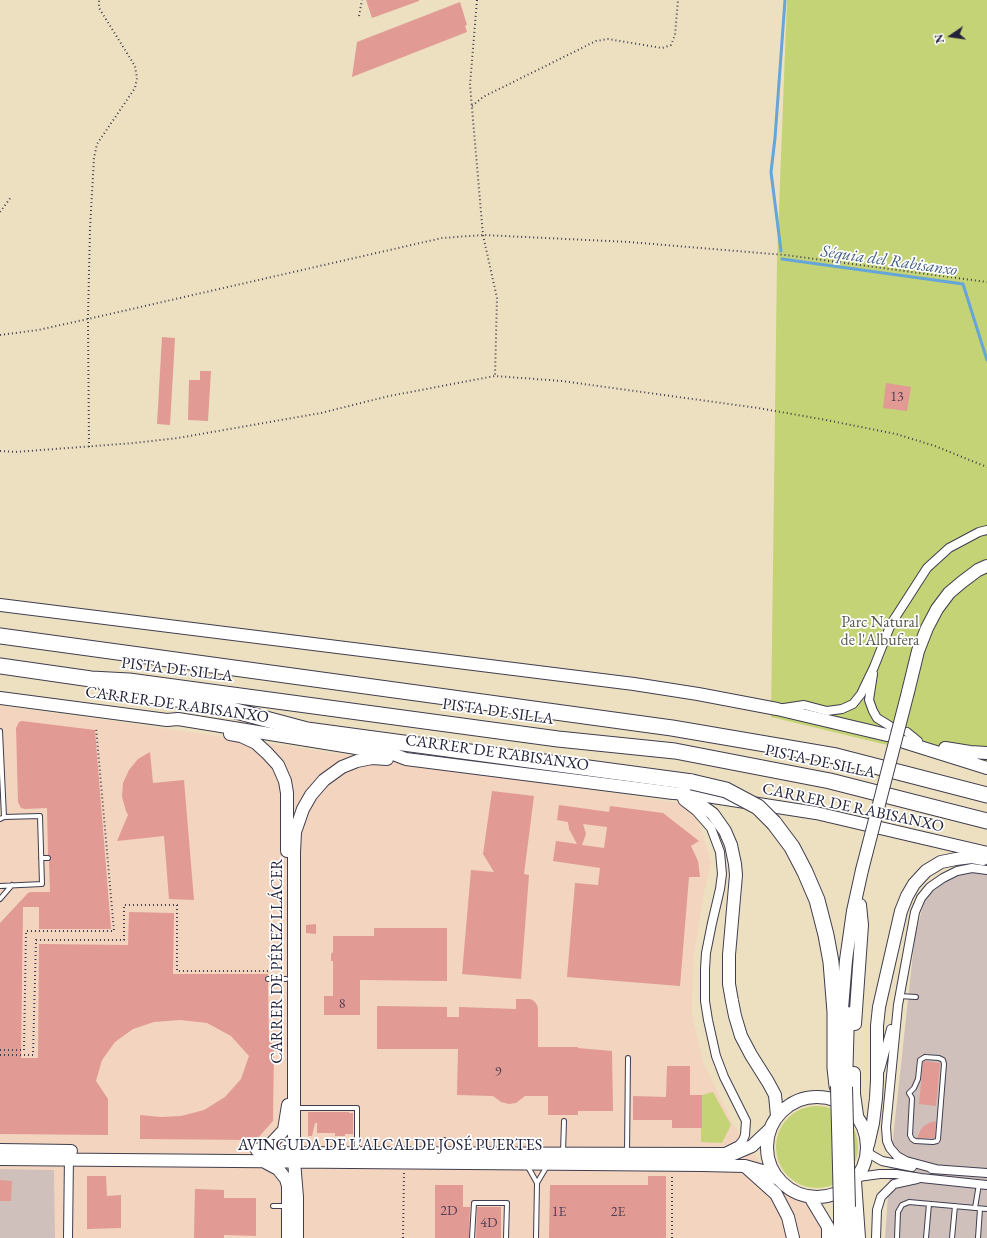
<!DOCTYPE html>
<html>
<head>
<meta charset="utf-8">
<style>
  body { margin:0 }
  #map { position:relative; width:987px; height:1238px; overflow:hidden; background:#ede0c0; font-family:"EB Garamond",serif }
  canvas { display:block }
  .north { position:absolute; left:931px; top:16px; width:40px; height:40px; -webkit-text-stroke:3px #fff; paint-order:stroke; rotate:257deg; font-size:11px; font-weight:700; line-height:16px; text-align:center; color:#22223b }
  .north::after { content:''; display:block; margin:auto; width:14px; height:18px; background:#22223b; clip-path:polygon(50% 0,100% 100%,50% 72%,0 100%) }
</style>
</head>
<body>
<div id="map">
<canvas width="987" height="1238"></canvas>
<div class="north">N</div>
</div>
<script>
const context = document.querySelector('canvas').getContext('2d');
context.lineJoin = 'round';
function fill(path, color) {
  context.fillStyle = color;
  context.fill(path, 'evenodd');
}
function poly(rows) {
  const path = new Path2D();
  for (const r of rows) {
    if (r.length === 3) {
      path.moveTo(r[0] + r[2], r[1]);
      path.arc(r[0], r[1], r[2], 0, 2 * Math.PI);
      continue;
    }
    path.moveTo(r[0], r[1]);
    for (let i = 2; i < r.length; i += 2) path.lineTo(r[i], r[i + 1]);
  }
  return path;
}
function stroke(path, color, width, dash) {
  context.strokeStyle = color;
  context.lineWidth = width;
  context.lineCap = dash ? 'butt' : 'round';
  context.setLineDash(dash || []);
  context.stroke(path);
}
function drawText(font, color, halo, rows, align = 'center') {
  context.font = font + ' "EB Garamond",serif';
  context.lineWidth = 3.5;
  context.setLineDash([]);
  context.textBaseline = 'middle';
  context.strokeStyle = halo;
  context.fillStyle = color;
  for (const [text, x, y, turn = 0] of rows) {
    context.save();
    context.translate(x, y);
    context.rotate((+turn || 0) * Math.PI / 180);
    context.textAlign = isNaN(turn) ? turn : align;
    if (halo) context.strokeText(text, 0, 0);
    context.fillText(text, 0, 0);
    context.restore();
  }
}
const built = poly([
  [0,706,99,719,680,803,699,822,711,863,704,893,693,960,692,1014,703,1062,733,1124,761,1164,834,1223,833,1238,55,1238,54,1170,0,1169]
]);
const industrial = poly([
  [964,868,987,873,987,1238,885,1238,890,1166,915,935,927,892],
  [0,1169,54,1170,55,1238,0,1238]
]);
const green = poly([
  [787,0,987,0,987,769,771,717,777,262],
  [713,1092,731,1125,722,1143,701,1142,701,1128,702,1128,702,1095],
  [817,1147,41]
]);
const stream = poly([
  [781,251,771,172,775,138,785,0],
  [782,259,963,284,987,360]
]);
const building = poly([
  [366,0,419,0,419,1,372,18],
  [460,2,467,25,465,26,467,32,352,77,357,42],
  [162,337,175,338,170,425,157,424],
  [200,371,211,371,208,421,188,420,189,380,200,380],
  [886,383,911,387,907,411,883,408],
  [22,721,95,730,111,929,39,929,39,907,23,907,21,1058,38,1058,39,944,128,945,129,912,174,913,173,974,268,974,268,976,266,976,265,979,266,982,268,982,269,1039,274,1047,273,1121,256,1140,140,1139,140,1115,161,1117,181,1116,204,1110,225,1097,241,1079,249,1056,231,1036,207,1023,180,1020,154,1022,133,1029,115,1042,102,1060,96,1081,108,1099,108,1135,0,1134,0,923,28,893,31,892,50,892,49,861,51,858,51,856,48,855,47,808,25,809,21,808,18,802,16,728,19,722],
  [150,752,153,783,184,780,194,900,169,899,164,836,117,841,128,815,126,811,122,797,123,783,129,770,138,759],
  [492,791,534,796,524,874,529,875,521,979,462,974,471,870,494,872,483,854],
  [559,805,609,812,610,806,663,813,699,841,691,846,698,861,700,877,689,877,680,986,567,977,575,883,598,885,600,868,553,861,556,841,577,844,569,829,568,822,557,820],
  [583,824,607,827,604,848,582,845,586,834],
  [316,924,316,934,306,933,306,925],
  [374,928,447,928,447,981,360,980,360,1015,324,1015,324,996,333,996,333,961,331,961,331,954,333,952,333,936,374,936],
  [516,999,530,999,534,1001,537,1005,538,1009,538,1047,578,1047,578,1048,612,1051,613,1111,578,1111,578,1115,548,1115,548,1096,525,1096,516,1103,509,1104,501,1102,493,1096,457,1095,458,1049,377,1049,377,1006,447,1007,447,1017,459,1017,459,1007,516,1009],
  [925,1061,940,1063,940,1064,936,1106,919,1104,923,1062],
  [667,1066,690,1066,690,1095,702,1095,702,1128,672,1128,672,1120,633,1120,633,1096,666,1097],
  [308,1112,349,1112,349,1113,353,1113,353,1134,345,1134,345,1136,335,1136,335,1133,317,1133,317,1123,315,1123,312,1136,308,1136],
  [936,1121,935,1138,917,1138,920,1131,924,1126,929,1123],
  [87,1176,106,1176,107,1196,121,1195,121,1228,87,1229],
  [648,1176,666,1176,666,1238,549,1238,550,1185,648,1185],
  [0,1180,12,1181,11,1201,0,1201],
  [435,1185,463,1185,463,1207,470,1207,469,1238,435,1238],
  [195,1189,224,1190,224,1198,256,1198,256,1236,224,1235,224,1238,194,1238],
  [477,1207,501,1207,501,1238,476,1238]
]);
const path = poly([
  [477,0,470,85,483,235,497,298,495,376],
  [359,16,362,0],
  [472,106,483,97,596,41,608,39,662,48,671,45,675,35,678,0],
  [0,212,11,197],
  [0,335,38,330,88,319,442,238,483,235,629,242,785,255,987,282],
  [89,447,88,319,90,228,94,158,97,144,135,88,137,78,135,66,99,8,99,0],
  [0,451,15,452,134,443,178,438,321,413,389,396,495,376,562,381,758,408,826,420,896,434,935,446,987,467],
  [0,1050,24,1050,26,931,114,931,96,727],
  [0,1055,33,1055,36,940,124,940,124,905,177,905,177,971,268,971],
  [403,1238,404,1172],
  [672,1238,672,1175]
]);
const lane = poly([
  [0,731,4,817],
  [0,819,4,817,40,816,42,884,0,886],
  [41,858,48,858],
  [0,899,12,885],
  [268,979,286,979],
  [899,996,916,997],
  [925,1057,939,1058,943,1060,944,1064,938,1139,937,1141,933,1142,915,1141,912,1139,910,1135,912,1098,909,1093,914,1088,918,1079,920,1060,925,1057],
  [294,1108,357,1108,357,1152],
  [563,1152,564,1121],
  [627,1152,628,1058],
  [444,1153,444,1140],
  [527,1165,537,1183,536,1238],
  [537,1183,547,1166],
  [273,1206,286,1206],
  [975,1208,979,1184],
  [472,1238,474,1203,507,1203,506,1238],
  [897,1238,898,1212,902,1205,909,1202,987,1209],
  [926,1238,929,1204],
  [952,1238,955,1206],
  [978,1238,980,1209]
]);
const street = poly([
  [873,674,869,700,873,711,877,718,890,726],
  [784,708,804,705,827,711,842,709,853,704,861,694,874,667,891,624,927,568,949,548,979,532,987,530],
  [907,732,918,741],
  [683,801,696,811,711,828,720,852,722,874,720,889,712,923,706,953,705,969,705,1001,708,1020,716,1056,724,1077,746,1121,745,1135,743,1140,739,1145,725,1152],
  [880,1070,891,1029],
  [868,1153,882,1161,912,1167],
  [932,1169,987,1173],
  [936,1169,906,1161,897,1156,890,1148,887,1141,886,1127,898,1005,915,912,921,898,930,887,943,878,957,871,972,868,987,870],
  [858,1177,880,1174,896,1174,921,1178,987,1185],
  [68,1238,69,1155],
  [876,1238,877,1210,881,1197,894,1184,917,1179]
]);
const secondary = poly([
  [0,605,634,684,698,694,777,709,887,735],
  [908,692,918,651,927,628,937,609,949,593,962,582,978,570,987,566],
  [0,698,167,720,178,719,393,754,406,759,673,793,694,794,816,813,987,853],
  [230,734,241,736,256,743,267,753,278,765,285,781,287,793,287,851],
  [904,742,987,768],
  [945,748,970,752,987,753],
  [683,797,698,803,713,814,725,831,731,845,735,864,736,875,729,955,729,984,732,1001,735,1016,741,1036,751,1055,768,1082,775,1095,777,1116],
  [841,1021,846,960,853,911,862,870],
  [855,1024,862,925,860,905],
  [854,1073,854,1094,857,1115],
  [846,1086,848,1013],
  [817,1147,50],
  [868,1145,873,1123,876,1098,877,1080,877,1026,879,1007,901,911,907,896,914,884,926,871,941,862,956,859,972,857,983,859],
  [0,1150,71,1151],
  [257,1150,270,1145,284,1130,288,1105],
  [260,1153,722,1154,731,1155,752,1146,770,1129],
  [0,1159,703,1165,745,1166,766,1172,778,1179],
  [265,1162,278,1169,286,1179,288,1186,288,1238],
  [747,1168,776,1194,788,1217,793,1238],
  [855,1181,859,1238],
  [810,1197,828,1227,828,1238],
  [840,1207,840,1238],
  [849,1209,850,1238],
  [297,1238,297,1197,294,1161,294,853,295,832,303,809,311,795,324,780,342,767,357,761,372,758,387,759]
]);
const highway = poly([
  [0,636,672,728,836,756,987,795],
  [0,666,91,679,129,681,558,739,675,751,830,781,987,821],
  [105,684,127,692,206,703,307,730,692,782],
  [774,823,792,847,805,872,817,900,826,935,831,962,835,1012,835,1068,837,1086]
]);
const secondaryBridge = poly([
  [862,870,908,692],
  [837,1086,840,1207],
  [846,1087,849,1207]
]);
const highwayBridge = poly([
  [692,782,726,790,758,807,774,823]
]);
const numberNames = [
  ["13",897,397],
  ["8",342,1004],
  ["9",498,1072],
  ["2D",449,1211],
  ["1E",559,1212],
  ["2E",618,1212],
  ["4D",489,1223]
];
const parkNames = [
  ["Parc Natural",880,623],
  ["de l'Albufera",880,641]
];
const streetNames = [
  ["PISTA DE SILLA",177,670,7],
  ["CARRER DE RABISANXO",177,705,8],
  ["PISTA DE SILLA",498,712,8],
  ["CARRER DE RABISANXO",497,753,8],
  ["PISTA DE SILLA",820,762,12],
  ["CARRER DE RABISANXO",853,808,12],
  ["CARRER DE PÉREZ LLÁCER",278,961,-90],
  ["AVINGUDA DE L'ALCALDE JOSÉ PUERTES",390,1146]
];
const waterNames = [
  ["Séquia del Rabisanxo",889,261,8]
];
fill(built, '#f3d4bf');
fill(industrial, '#cfc0bb');
fill(green, '#c4d375');
stroke(stream, '#66a5d9', 3);
fill(building, '#e19a94');
stroke(lane, '#403e4f', 6);
stroke(street, '#403e4f', 10);
stroke(secondary, '#403e4f', 14);
stroke(highway, '#403e4f', 17);
stroke(path, '#403e4f', 2, [1, 3]);
stroke(lane, '#fff', 4);
stroke(street, '#fff', 8);
stroke(secondary, '#fff', 12);
stroke(highway, '#fff', 15);
stroke(secondaryBridge, '#403e4f', 14, []);
stroke(highwayBridge, '#403e4f', 17, []);
stroke(secondaryBridge, '#fff', 12);
stroke(highwayBridge, '#fff', 15);
drawText('14px', '#524051', null, numberNames);
drawText('16px', '#53574c', '#fff', parkNames);
drawText('16px', '#22223b', '#fff', streetNames);
drawText('italic 17px', '#415d82', '#fff', waterNames);
</script>
</body>
</html>
